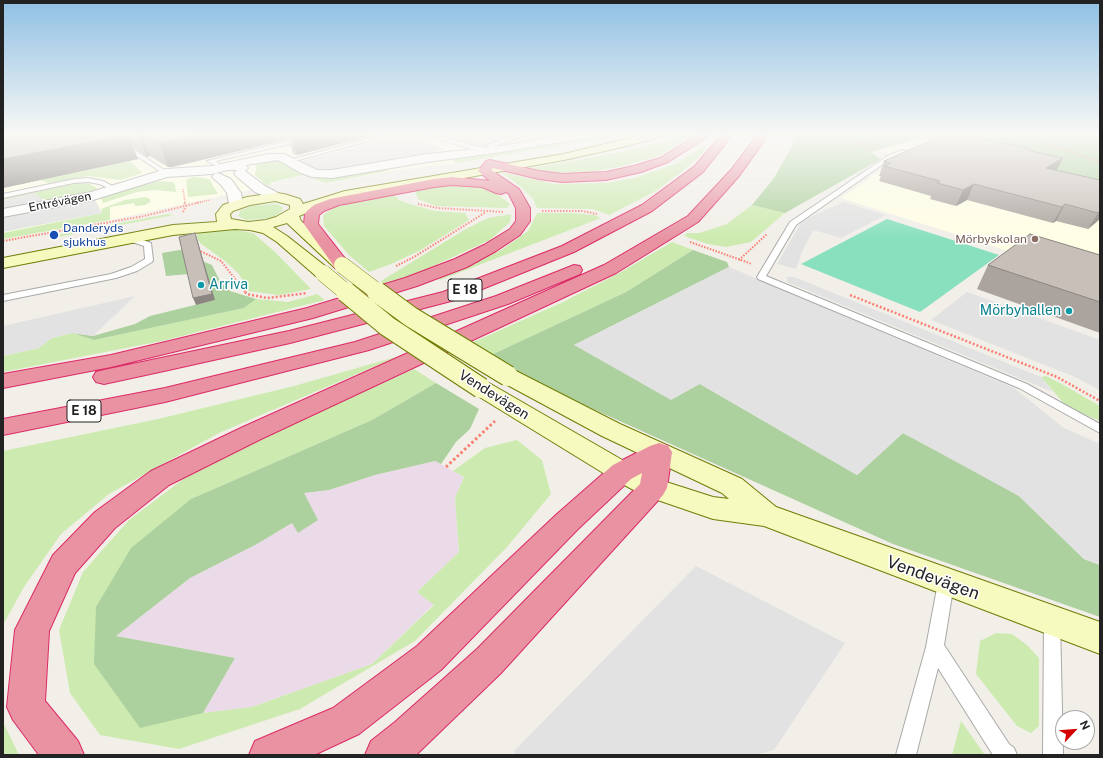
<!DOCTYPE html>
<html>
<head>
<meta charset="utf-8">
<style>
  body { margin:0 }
  #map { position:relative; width:1103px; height:758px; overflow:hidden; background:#f2efe9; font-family:"Public Sans",sans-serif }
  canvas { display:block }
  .frame { position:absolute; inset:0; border:4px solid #222; pointer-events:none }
  .north { position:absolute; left:1055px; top:710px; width:40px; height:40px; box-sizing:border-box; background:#fff; border:1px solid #a7a7a7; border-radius:50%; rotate:64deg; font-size:11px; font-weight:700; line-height:16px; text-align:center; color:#222 }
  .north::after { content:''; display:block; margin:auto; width:14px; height:18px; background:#d40000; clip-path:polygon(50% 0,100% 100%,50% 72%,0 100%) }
</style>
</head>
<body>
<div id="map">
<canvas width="1103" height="758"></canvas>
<div class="frame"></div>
<div class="north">N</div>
</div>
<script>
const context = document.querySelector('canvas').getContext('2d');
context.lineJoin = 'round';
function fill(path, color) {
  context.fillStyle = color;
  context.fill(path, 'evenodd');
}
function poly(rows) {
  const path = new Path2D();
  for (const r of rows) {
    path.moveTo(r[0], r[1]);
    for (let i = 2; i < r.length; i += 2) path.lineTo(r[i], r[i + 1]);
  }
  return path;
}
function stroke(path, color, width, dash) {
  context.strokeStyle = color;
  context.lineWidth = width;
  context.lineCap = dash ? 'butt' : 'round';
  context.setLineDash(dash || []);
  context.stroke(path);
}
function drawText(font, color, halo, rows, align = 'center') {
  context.font = font + ' "Public Sans",sans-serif';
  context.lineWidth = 3;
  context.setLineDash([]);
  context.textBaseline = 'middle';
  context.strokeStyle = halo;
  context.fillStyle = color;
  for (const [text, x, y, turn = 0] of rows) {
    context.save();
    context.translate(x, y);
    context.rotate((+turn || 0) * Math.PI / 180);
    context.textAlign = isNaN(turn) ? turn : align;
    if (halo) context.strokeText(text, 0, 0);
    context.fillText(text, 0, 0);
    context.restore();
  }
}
const industrial = poly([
  [435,461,464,477,455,498,459,552,417,592,434,604,372,664,252,707,203,713,235,658,116,636,190,578,257,544,292,523,318,520,303,493,329,490,375,475]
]);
const education = poly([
  [3,134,632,134,457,163,405,169,326,183,302,175,272,182,267,186,110,220,3,239],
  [921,138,949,140,1100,192,1100,280,841,198,880,171,890,157,883,148]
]);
const grass = poly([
  [613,134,632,134,457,163,453,160,458,155,500,153],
  [679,134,699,134,658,156,624,166,591,172,559,173,540,172,532,168,622,152,663,141],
  [706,144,704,152,685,169,654,192,609,215,593,209,537,208,533,199,521,187,501,172,554,184,607,183,635,178,678,163],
  [267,160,277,160,301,173,333,178,385,169,388,171,326,183,302,175,272,182,267,186,255,175,257,163],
  [130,161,142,173,121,180,88,176,48,183,40,180],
  [196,177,209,179,218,194,188,197,186,180,190,178],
  [157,181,173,182,175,185,176,192,155,190,137,192,103,203,101,198],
  [79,183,90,184,97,188,94,192,3,209,3,199],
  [459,184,477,185,496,193,510,204,507,208,436,206,418,199,414,189],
  [393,193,399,200,410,204,435,211,465,213,469,220,419,251,391,264,369,272,349,255,324,226,323,215,335,207],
  [145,197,150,199,150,202,145,205,135,206,134,203,110,207,110,220,3,239,3,233,102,213,101,209,125,200],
  [274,204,279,205,282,207,283,210,277,215,269,218,246,220,238,216,240,211,251,206],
  [752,205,785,213,751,242,726,247,708,244,684,236,687,233,699,233,727,224],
  [537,213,571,213,594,215,601,218,440,280,438,278,471,265,503,249,528,231],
  [168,214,174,215,58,237,61,234],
  [511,214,510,222,490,240,414,275,384,286,381,281,466,229,488,218],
  [220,230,236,230,253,233,275,252,311,289,279,295,248,291,239,274,225,261,200,243,197,237,197,234],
  [672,242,693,250,626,292,489,356,469,344,563,302,621,272],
  [317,294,325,300,162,341,3,372,3,356,39,348,52,338,72,333,94,340,243,308,256,299,288,302],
  [399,356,219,433,109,494,61,534,24,587,3,625,3,451,158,419,294,386],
  [414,369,436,383,372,420,191,499,94,664,203,713,252,707,372,664,434,605,417,592,459,552,455,498,464,477,453,471,485,448,517,440,542,460,551,494,507,547,415,641,300,709,179,749,100,735,70,693,59,630,83,572,129,520,202,465],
  [1046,376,1060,383,1100,406,1100,421,1067,407,1041,377],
  [996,633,1012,634,1027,645,1039,658,1039,726,1031,733,1017,726,976,674,980,641],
  [961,721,985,755,952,755],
  [3,722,19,755,3,755]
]);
const forest = poly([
  [794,134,1086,134,1100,137,1100,192,949,140,921,138,871,152,881,159,785,213,752,205,774,178,792,146],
  [180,250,188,251,197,259,212,265,221,283,230,291,256,299,244,308,94,340,72,333,93,336,135,324,150,316,215,300,189,274,166,276,162,253],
  [693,250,727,262,729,267,574,345,700,384,857,475,903,433,955,460,1019,496,1084,559,1100,565,1100,617,893,544,524,378,489,356,626,292],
  [436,383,479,409,470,429,456,442,441,464,435,461,375,475,329,490,304,493,318,520,298,533,292,523,257,544,190,578,116,636,235,658,203,713,140,728,94,664,96,607,131,548,191,499,372,420]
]);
const pitch = poly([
  [887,219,999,255,920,312,801,264]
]);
const parking = poly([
  [421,134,538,134,506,144,485,148,460,147],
  [403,135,443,149,410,160,344,171,320,171,301,161],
  [35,193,44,201,3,208,3,200],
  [95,200,102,213,3,232,3,218],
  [843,202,886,215,841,238,813,230,802,252,796,269,777,264,802,221],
  [729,267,1014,388,1064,428,1100,444,1100,565,1084,559,1019,496,903,433,857,475,700,384,671,400,574,345],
  [787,277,794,277,1041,377,1053,392,787,282],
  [967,292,1100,340,1100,390,1075,377,931,320],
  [135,296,93,336,72,333,52,338,39,348,3,356,3,326],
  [696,566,845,643,774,750,755,755,516,755,514,751]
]);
const pathFar3 = poly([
  [840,134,874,150],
  [1017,134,1100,162],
  [1095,134,1100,135],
  [861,143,905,134],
  [183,189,185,203],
  [196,203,210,200]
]);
const pathFar2 = poly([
  [418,204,438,208,504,212],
  [542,211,582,211,597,214],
  [183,212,186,206,184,202],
  [3,241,144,216,201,202],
  [690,242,752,264],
  [198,250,221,261,246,293],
  [739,260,767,234],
  [396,266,414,257,486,212]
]);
const pathFar1 = poly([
  [245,292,247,294,267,298,307,293],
  [850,295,1057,377,1100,401]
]);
const path = poly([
  [446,467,495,421]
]);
const lane = poly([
  [103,134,110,134,169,173,164,174,103,134],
  [385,134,391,135,291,162,286,161,385,134],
  [425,134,434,134,474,146,488,148,487,145,520,134,529,134,494,146,498,150,495,152,471,149,425,134],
  [296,139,299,141,298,142,216,161,219,164,216,166,207,161,296,139],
  [902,150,907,151,893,157,796,225,766,276,1027,384,1100,424,1100,433,1019,388,758,279,757,277,790,222,889,155,902,150],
  [88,178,103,181,118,189,115,191,99,184,88,182,74,183,3,198,3,194,74,179,88,178],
  [126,236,132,236,151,243,153,260,152,262,137,271,116,278,3,301,3,295,111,274,131,267,145,259,144,246,126,240,126,236],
  [946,576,952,578,954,583,944,645,1009,744,1014,748,1017,755,993,755,938,668,916,755,896,755,926,647,938,583,940,578,946,576],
  [1052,613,1058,616,1060,621,1063,755,1043,755,1044,621,1046,616,1052,613]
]);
const street = poly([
  [571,134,597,134,592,137,495,153,427,162,332,178,312,177,301,173,278,160,246,165,248,168,245,171,265,186,280,194,282,197,280,200,275,201,255,192,236,176,234,173,237,170,228,170,212,174,167,177,93,200,3,217,3,209,91,192,166,169,212,166,268,154,284,154,317,170,332,170,427,154,495,147,571,134],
  [218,173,231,179,241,193,243,204,241,207,236,208,231,207,229,204,227,193,221,185,212,177,214,174,218,173]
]);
const secondary = poly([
  [646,134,664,134,663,136,627,146,564,160,347,199,326,205,299,216,301,221,347,260,349,264,347,268,341,269,335,268,287,223,273,227,287,236,329,269,332,273,329,277,323,278,317,277,277,242,263,233,250,230,235,229,173,235,3,268,3,258,173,225,217,222,216,214,223,205,247,197,275,193,284,194,300,199,303,204,345,191,564,154,646,134],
  [275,201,290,205,290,209,276,217,266,220,248,222,231,219,230,214,233,211,250,205,275,201],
  [508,369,516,371,620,424,742,479,776,507,1100,622,1100,654,764,526,713,519,643,495,613,479,473,393,470,388,473,383,481,381,489,383,631,465,663,481,713,497,729,499,722,493,602,436,500,381,497,376,500,371,508,369]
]);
const highway = poly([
  [699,134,712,134,668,162,641,172,606,180,562,182,539,179,493,168,491,170,519,189,530,208,530,221,520,235,496,251,467,267,417,286,313,318,111,367,3,388,3,374,111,355,307,308,405,278,455,259,484,245,510,229,516,221,516,208,509,194,506,192,501,194,496,193,482,187,452,185,434,187,339,205,324,211,319,215,318,224,350,265,348,269,342,270,336,269,304,224,305,214,307,211,314,205,330,199,434,179,452,177,490,181,478,171,486,161,490,160,539,171,562,174,606,172,634,166,660,158,699,134],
  [722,134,733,134,703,172,652,211,574,252,455,300,290,343,164,371,104,384,96,382,93,377,96,372,104,370,289,331,443,292,562,246,642,205,695,166,722,134],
  [758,134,769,134,739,176,698,222,616,273,261,439,169,485,115,528,75,573,49,631,45,701,78,741,84,755,39,755,13,720,7,707,15,630,53,555,95,512,151,471,243,427,604,265,688,216,731,170,758,134],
  [574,265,580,266,582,270,580,274,508,304,369,350,165,402,3,435,3,419,165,388,355,342,496,296,574,265],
  [659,443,668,446,672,452,667,488,663,495,501,673,416,755,365,755,371,741,395,722,477,649,640,484,642,473,631,479,577,530,441,670,359,734,314,755,249,755,255,741,333,708,417,646,557,514,613,465,650,446,659,443]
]);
const secondaryBridgeFar1 = poly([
  [342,265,379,293],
  [323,273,347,293]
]);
const secondaryBridge = poly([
  [346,292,387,326,481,388],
  [377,292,411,317,508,376]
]);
const wall = poly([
  [3,134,374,134,374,135,297,155,293,154,289,139,172,167,168,167,150,156,147,157,133,148,138,159,3,188],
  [1032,152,1056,170,1100,180,1100,219,1088,229,1056,221,1053,223,967,200,956,206,930,199,931,196,879,181,881,176,879,176,884,161],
  [1100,255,1100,333,977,289,988,265]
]);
const shadedWall = poly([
  [138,134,141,134,150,156,147,157],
  [202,134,288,134,289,139,172,167,168,167,159,143],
  [292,134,374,134,374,135,297,155],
  [128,135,138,159,3,188,3,159],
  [1063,158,1055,173,1046,168],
  [974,184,967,200,956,206,963,190],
  [1065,204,1056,221,1053,223,1062,207],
  [1100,210,1100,219,1088,229,1098,213],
  [195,233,197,239,215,300,196,305,193,298]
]);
const building = poly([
  [3,134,127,134,128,135,3,159,3,134],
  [143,134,202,134,159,143,143,134],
  [946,134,962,134,1018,146,1033,150,1031,151,1063,158,1046,168,1100,180,1100,210,1098,213,1065,204,1062,207,974,184,963,190,937,183,940,181,884,166,891,163,884,161,946,134],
  [195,233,212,294,193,298,179,237,195,233],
  [1030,234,1100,255,1100,302,988,265,1030,234]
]);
const markers = [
  [54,235,5,"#1a4fb4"],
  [1035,239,4,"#8d6e63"],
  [201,285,4,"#0f9aa8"],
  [1069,311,4,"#0f9aa8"]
];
const farStreetnames = [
  ["Entrévägen",60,202,-11]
];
const farTransitnames = [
  ["Danderyds",63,228],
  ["sjukhus",63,242]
];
const farEducationnames = [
  ["Mörbyskolan",1027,239]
];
const shields = [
  [465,290,34],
  [84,411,34]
];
const shieldNames = [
  ["E 18",465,290],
  ["E 18",84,411]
];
const cultureNames = [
  ["Arriva",209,285],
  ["Mörbyhallen",1061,311,"right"]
];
const streetNames = [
  ["Vendevägen",494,395,32]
];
const nearStreetnames = [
  ["Vendevägen",933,578,20]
];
fill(industrial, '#ebdbe8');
fill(education, '#ffffe5');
fill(grass, '#cdebb0');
fill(forest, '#add19e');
fill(pitch, '#88e0be');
fill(parking, '#e2e2e2');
stroke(lane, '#a9a9a9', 2);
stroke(street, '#a9a9a9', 2);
stroke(secondary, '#707d05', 2);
stroke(highway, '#dc2a67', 2);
stroke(pathFar3, '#fa8072', 1.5, [1, 1]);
stroke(pathFar2, '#fa8072', 2, [1.5, 1.5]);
stroke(pathFar1, '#fa8072', 2.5, [2, 2]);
stroke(path, '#fa8072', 3, [2.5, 2.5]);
fill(lane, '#fff');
fill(street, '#fff');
fill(secondary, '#f7fabf');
fill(highway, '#e892a2');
stroke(secondaryBridgeFar1, '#707d05', 17, []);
stroke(secondaryBridge, '#707d05', 22, []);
stroke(secondaryBridgeFar1, '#f7fabf', 16);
stroke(secondaryBridge, '#f7fabf', 20);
fill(wall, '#aba49e');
fill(shadedWall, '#8b8681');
fill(building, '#c7bfb8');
stroke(building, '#8b8681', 1);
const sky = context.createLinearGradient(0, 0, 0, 240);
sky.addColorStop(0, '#8fc0e4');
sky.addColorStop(0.56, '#f9f8f5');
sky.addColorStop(1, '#f9f8f500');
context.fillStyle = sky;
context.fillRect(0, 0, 1103, 240);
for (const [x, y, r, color] of markers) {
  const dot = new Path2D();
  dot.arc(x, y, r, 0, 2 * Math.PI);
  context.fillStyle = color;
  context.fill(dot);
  stroke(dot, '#fff', 1.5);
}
drawText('12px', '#222', '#fff', farStreetnames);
drawText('12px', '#164399', '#fff', farTransitnames, 'left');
drawText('12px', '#785e54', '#fff', farEducationnames, 'right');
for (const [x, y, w] of shields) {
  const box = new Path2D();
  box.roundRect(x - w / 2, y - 11, w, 22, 3);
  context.fillStyle = '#fff';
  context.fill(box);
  stroke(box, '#222', 1);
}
drawText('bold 13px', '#222', null, shieldNames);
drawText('14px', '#0d838f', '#fff', cultureNames, 'left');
drawText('14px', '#222', '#fff', streetNames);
drawText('17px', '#222', '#fff', nearStreetnames);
</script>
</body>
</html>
